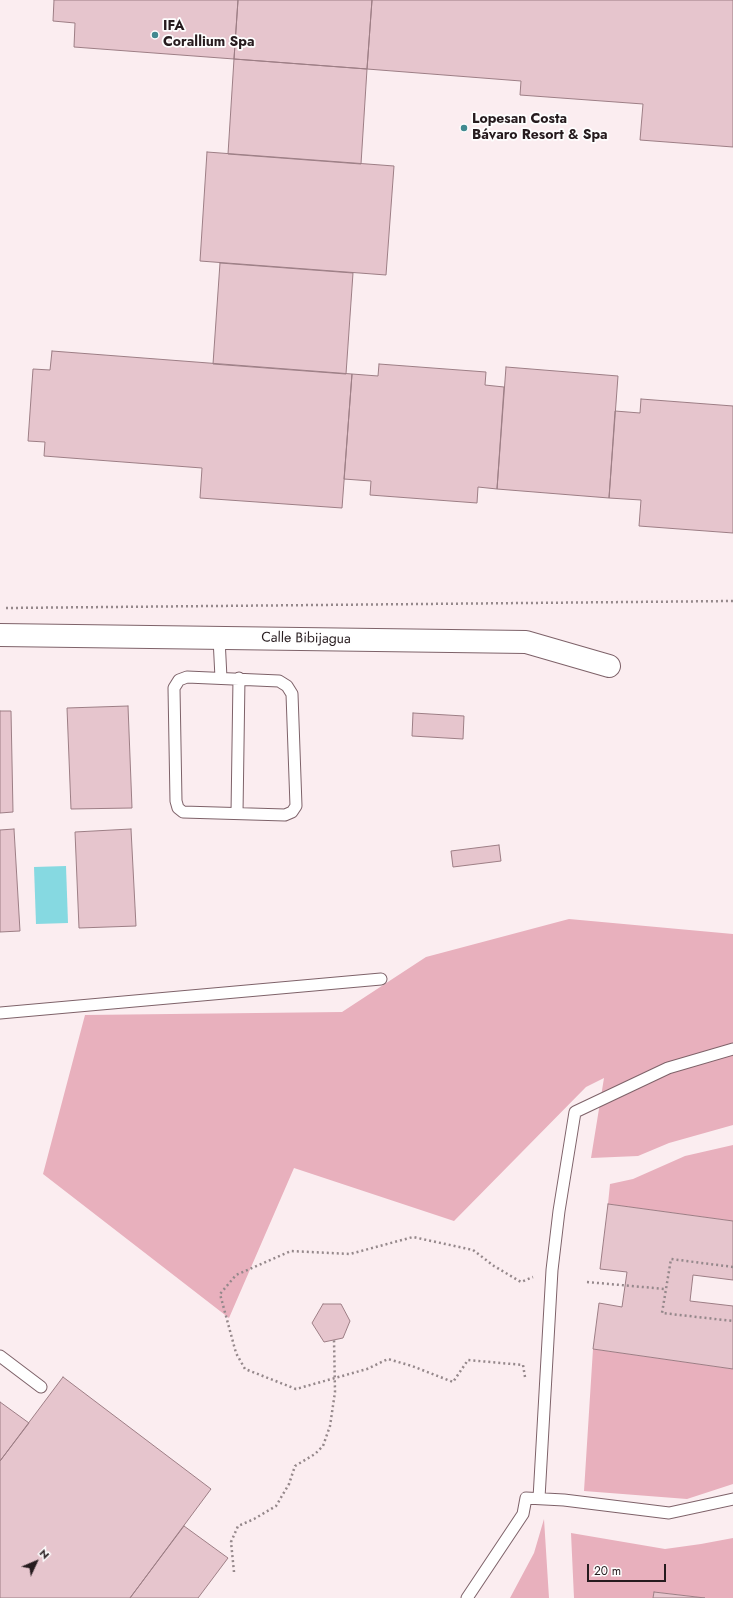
<!DOCTYPE html>
<html>
<head>
<meta charset="utf-8">
<style>
  body { margin:0 }
  #map { position:relative; width:733px; height:1598px; overflow:hidden; background:#fbedf0; font-family:Jost,sans-serif }
  canvas { display:block }
  .north { position:absolute; left:16px; top:1542px; width:40px; height:40px; -webkit-text-stroke:3px #fefefe; paint-order:stroke; rotate:46deg; font-size:11px; font-weight:700; line-height:16px; text-align:center; color:#261b1e }
  .north::after { content:''; display:block; margin:auto; width:14px; height:18px; background:#261b1e; clip-path:polygon(50% 0,100% 100%,50% 72%,0 100%) }
  .scale { position:absolute; left:587px; top:1564px; width:79px; height:18px; box-sizing:border-box; border:2px solid #261b1e; border-top:0; padding-left:5px; font-size:12px; line-height:14px; white-space:nowrap; color:#261b1e; -webkit-text-stroke:3px #fefefe; paint-order:stroke }
</style>
</head>
<body>
<div id="map">
<canvas width="733" height="1598"></canvas>
<div class="north">N</div>
<div class="scale">20 m</div>
</div>
<script>
const context = document.querySelector('canvas').getContext('2d');
context.lineJoin = 'round';
function fill(path, color) {
  context.fillStyle = color;
  context.fill(path, 'evenodd');
}
function poly(rows) {
  const path = new Path2D();
  for (const r of rows) {
    path.moveTo(r[0], r[1]);
    for (let i = 2; i < r.length; i += 2) path.lineTo(r[i], r[i + 1]);
  }
  return path;
}
function stroke(path, color, width, dash) {
  context.strokeStyle = color;
  context.lineWidth = width;
  context.lineCap = dash ? 'butt' : 'round';
  context.setLineDash(dash || []);
  context.stroke(path);
}
function drawText(font, color, halo, rows, align = 'center') {
  context.font = font + ' Jost,sans-serif';
  context.lineWidth = 3.5;
  context.setLineDash([]);
  context.textBaseline = 'middle';
  context.strokeStyle = halo;
  context.fillStyle = color;
  for (const [text, x, y, turn = 0] of rows) {
    context.save();
    context.translate(x, y);
    context.rotate((+turn || 0) * Math.PI / 180);
    context.textAlign = isNaN(turn) ? turn : align;
    if (halo) context.strokeText(text, 0, 0);
    context.fillText(text, 0, 0);
    context.restore();
  }
}
const green = poly([
  [569,919,733,934,733,1125,669,1143,638,1156,591,1158,604,1078,586,1087,454,1221,294,1168,229,1318,43,1174,85,1015,342,1012,426,957],
  [733,1145,733,1221,608,1204,610,1184,633,1179,685,1156],
  [593,1349,733,1369,733,1484,687,1499,584,1491],
  [544,1519,549,1598,510,1598,534,1553],
  [571,1533,665,1549,701,1544,733,1538,733,1598,705,1598,654,1592,653,1598,574,1598]
]);
const water = poly([
  [66,866,68,923,36,924,34,867]
]);
const building = poly([
  [54,0,238,0,234,59,74,47,75,23,53,21,54,0],
  [238,0,372,0,367,69,234,59,238,0],
  [372,0,733,0,733,147,640,140,643,104,520,95,521,81,367,69,372,0],
  [234,59,367,69,361,164,228,154,234,59],
  [207,152,394,166,386,275,200,261,207,152],
  [220,263,353,273,346,374,213,364,220,263],
  [52,351,352,374,342,508,200,498,202,468,44,456,45,442,28,441,33,369,50,370,52,351],
  [379,364,486,372,485,385,504,387,497,489,478,487,477,503,370,495,371,481,344,479,352,374,378,376,379,364],
  [506,367,618,376,609,498,497,489,506,367],
  [641,399,733,406,733,533,639,526,641,500,609,498,615,411,640,413,641,399],
  [128,706,132,808,71,809,67,708,128,706],
  [0,711,11,711,13,812,0,813,0,711],
  [413,713,464,716,463,739,412,736,413,713],
  [14,829,20,931,0,932,0,830,14,829],
  [131,829,136,926,79,928,75,832,131,829],
  [499,845,501,861,453,867,451,851,499,845],
  [608,1204,733,1221,733,1280,693,1275,690,1301,733,1306,733,1369,593,1349,599,1303,622,1307,627,1272,600,1269,608,1204],
  [323,1304,341,1304,350,1321,343,1338,324,1342,312,1323,323,1304],
  [63,1377,211,1489,130,1598,0,1598,0,1461,63,1377],
  [0,1402,29,1423,0,1461,0,1402],
  [184,1526,228,1558,198,1598,130,1598,184,1526],
  [654,1592,705,1598,653,1598,654,1592]
]);
const path = poly([
  [6,608,733,601],
  [733,1267,671,1259,662,1313,733,1321],
  [587,1282,665,1289],
  [525,1377,523,1365,468,1360,453,1382,412,1366,388,1359,367,1369,296,1389,245,1369,236,1353,220,1294,236,1275,291,1251,350,1254,413,1237,473,1250,494,1266,521,1282,533,1277],
  [234,1572,231,1542,238,1526,254,1519,276,1506,289,1484,295,1466,315,1454,323,1446,330,1426,335,1392,334,1339]
]);
const service = poly([
  [219,638,221,678],
  [187,677,279,681,287,686,292,694,296,806,292,812,285,815,183,812,178,808,176,801,174,688,179,680,187,677],
  [237,813,239,678],
  [0,1013,381,979],
  [0,1356,41,1387],
  [539,1498,552,1270,559,1211,575,1112,668,1068,733,1049],
  [467,1598,523,1514,526,1498,564,1500,669,1513,733,1499]
]);
const minor = poly([
  [0,635,526,642,609,666]
]);
const markers = [
  [155,35,4,"#418990"],
  [464,128,4,"#418990"]
];
const poiNames = [
  ["IFA",163,27],
  ["Corallium Spa",163,43],
  ["Lopesan Costa",472,120],
  ["Bávaro Resort & Spa",472,136]
];
const streetNames = [
  ["Calle Bibijagua",306,639,1]
];
fill(green, '#e8b0bd');
fill(water, '#86d9e1');
fill(building, '#e6c5cd');
stroke(building, '#9d7e85', 1);
stroke(service, '#7e6269', 13);
stroke(minor, '#7e6269', 24);
stroke(path, '#95888b', 2.5, [2, 3]);
stroke(service, '#fff', 11);
stroke(minor, '#fff', 22);
for (const [x, y, r, color] of markers) {
  const dot = new Path2D();
  dot.arc(x, y, r, 0, 2 * Math.PI);
  context.fillStyle = color;
  context.fill(dot);
  stroke(dot, '#fefefe', 1.5);
}
drawText('bold 14px', '#261b1e', '#fefefe', poiNames, 'left');
drawText('14px', '#261b1e', '#fefefe', streetNames);
</script>
</body>
</html>
